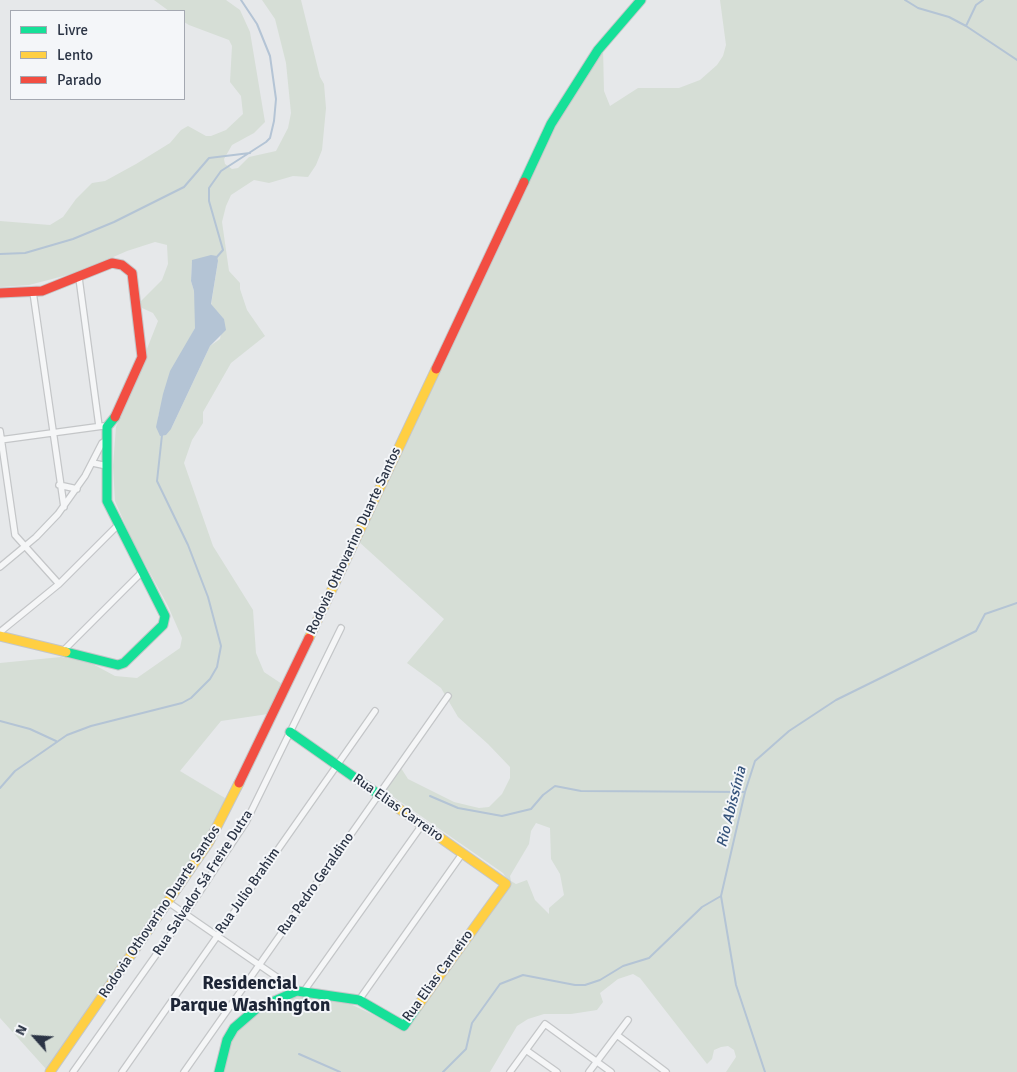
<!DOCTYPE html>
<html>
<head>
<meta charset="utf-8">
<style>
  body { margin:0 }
  #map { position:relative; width:1017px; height:1072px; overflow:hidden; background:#e6e8ea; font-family:Signika,sans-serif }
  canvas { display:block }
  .legend { position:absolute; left:10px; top:10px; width:175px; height:90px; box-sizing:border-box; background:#f4f6f9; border:1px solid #a4a8b1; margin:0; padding:6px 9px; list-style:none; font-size:15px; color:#2b3445 }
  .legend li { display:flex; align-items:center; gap:10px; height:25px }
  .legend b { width:25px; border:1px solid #a4a8b1 }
  .north { position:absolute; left:10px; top:1012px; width:50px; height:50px; -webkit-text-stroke:4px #f4f6f9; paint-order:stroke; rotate:296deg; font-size:14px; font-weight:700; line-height:20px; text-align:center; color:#2b3445 }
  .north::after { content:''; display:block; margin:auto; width:18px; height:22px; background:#2b3445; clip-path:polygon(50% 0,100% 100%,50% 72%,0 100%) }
</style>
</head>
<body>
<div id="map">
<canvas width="1017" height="1072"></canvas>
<ul class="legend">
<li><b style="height:6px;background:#16e098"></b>Livre</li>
<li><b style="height:6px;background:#ffcf43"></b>Lento</li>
<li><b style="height:6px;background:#f24e42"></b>Parado</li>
</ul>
<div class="north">N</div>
</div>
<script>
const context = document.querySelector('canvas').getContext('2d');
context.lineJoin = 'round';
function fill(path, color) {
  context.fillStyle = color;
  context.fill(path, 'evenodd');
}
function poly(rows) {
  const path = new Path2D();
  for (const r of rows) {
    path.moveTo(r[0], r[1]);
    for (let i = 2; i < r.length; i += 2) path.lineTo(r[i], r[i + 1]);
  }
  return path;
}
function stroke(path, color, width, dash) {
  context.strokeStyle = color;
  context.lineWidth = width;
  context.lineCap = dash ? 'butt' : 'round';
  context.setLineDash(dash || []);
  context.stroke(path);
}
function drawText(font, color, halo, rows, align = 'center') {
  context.font = font + ' Signika,sans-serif';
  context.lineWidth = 4;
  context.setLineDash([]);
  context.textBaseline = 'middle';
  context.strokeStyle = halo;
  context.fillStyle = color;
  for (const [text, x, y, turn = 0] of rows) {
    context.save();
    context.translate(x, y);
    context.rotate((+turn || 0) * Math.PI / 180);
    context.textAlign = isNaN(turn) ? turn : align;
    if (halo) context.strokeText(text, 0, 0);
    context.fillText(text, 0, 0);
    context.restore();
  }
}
const green = poly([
  [154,0,226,0,240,10,250,32,265,122,254,133,232,145,224,159,225,164,232,169,238,168,249,157,276,151,288,128,291,113,286,63,275,19,262,0,301,0,320,77,324,84,326,108,322,150,316,165,308,177,293,176,269,183,254,180,231,195,226,206,222,222,229,271,240,283,240,289,247,310,265,336,231,363,203,412,203,423,192,440,184,463,213,546,253,610,256,653,264,672,282,684,268,714,221,721,180,771,225,798,222,810,194,859,46,1069,0,1018,0,663,61,657,89,662,115,676,137,678,180,648,182,638,168,606,132,540,115,501,113,466,116,427,158,321,153,313,142,308,140,302,162,280,168,264,167,245,155,242,127,251,79,272,29,285,0,287,0,221,50,225,63,217,76,199,92,183,105,181,136,164,170,143,181,130,188,126,206,136,211,136,226,130,243,114,241,96,230,82,232,46,229,40,189,25,184,22,184,11,169,11],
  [192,260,218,261,211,305,224,319,220,339,210,346,171,429,158,417,167,385,195,328,197,318,194,291,191,281],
  [720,0,1017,0,1017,1072,726,1072,736,1057,734,1050,728,1046,721,1047,714,1050,712,1059,707,1064,640,978,633,974,618,979,600,993,603,1002,597,1010,571,1014,544,1014,528,1019,517,1026,490,1072,221,1072,228,1045,236,1028,255,1014,291,996,310,995,342,1000,407,1031,444,971,510,884,503,873,385,791,401,768,408,779,454,802,479,808,489,807,502,794,510,778,510,767,488,744,458,717,441,688,407,663,444,619,358,541,560,113,603,48,604,91,610,106,638,88,679,88,700,80,717,65,723,56,726,45],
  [536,823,550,828,551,859,560,874,563,890,564,895,549,908,549,914,535,900,527,880,516,884,511,881,510,876,529,844,531,831]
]);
const water = poly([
  [211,255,217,256,218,261,211,304,224,319,226,330,210,346,171,429,166,435,160,436,156,427,163,394,170,371,195,328,194,291,191,281,192,260]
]);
const stream = poly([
  [905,0,918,8,949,17,966,26,1017,60],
  [966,26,976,5,983,0],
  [0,254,25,253,73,239,114,222,184,187,209,158,250,153],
  [215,259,223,250,209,201,209,188,221,171,266,142,270,138,274,121,276,99,270,56,257,24,241,0],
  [0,721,30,729,56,741],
  [0,788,15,771,67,735,91,726,182,703,191,698,210,679,217,667,221,646,208,597,188,545,157,481,162,435],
  [430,796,458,808,502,816,531,809,543,795,555,786,581,791,745,792],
  [299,1054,340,1072],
  [443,1072,466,1049,472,1023,500,984,523,975,575,985,585,985,600,980,623,966,649,958,702,907,721,896],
  [765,1072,736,985,721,896,745,792,755,761,789,731,836,700,976,631,985,614,1017,603]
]);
const street = poly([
  [79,278,99,426],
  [33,292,64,507],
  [0,431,15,535,59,584],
  [0,440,103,426],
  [93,463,107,466],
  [59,485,77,489],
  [0,567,36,537,58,514,85,476,102,443,107,440],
  [0,632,59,584,119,524],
  [62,652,143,571],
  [168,902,297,991],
  [304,991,422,825],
  [359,1000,462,854],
  [617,1035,666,1072],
  [526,1050,557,1072],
  [73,1072,185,914,246,822,341,628],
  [122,1072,375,711],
  [184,1072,448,696],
  [510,1072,545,1024,611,1072],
  [589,1072,628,1020]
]);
const fast = poly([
  [524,182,551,124,598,50,641,0],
  [66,652,118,665,124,663,163,625,165,616,107,501,107,427,115,417],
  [290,732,388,801],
  [219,1072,227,1040,234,1028,256,1009,297,991,359,1000,404,1026,417,1007]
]);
const slow = poly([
  [0,636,66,652],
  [309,638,436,369],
  [388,801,506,884,417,1007],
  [50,1072,209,842,239,783]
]);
const jam = poly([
  [0,293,42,291,112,263,122,265,132,273,142,357,115,417],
  [436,369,524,182],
  [239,783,309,638]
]);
const streetNames = [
  ["Rodovia Othovarino Duarte Santos",354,541,-65],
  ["Rua Elias Carreiro",398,808,35],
  ["Rua Salvador Sá Freire Dutra",203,883,-57],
  ["Rua Pedro Geraldino",316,884,-55],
  ["Rua Julio Brahim",248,891,-55],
  ["Rodovia Othovarino Duarte Santos",160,912,-56],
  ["Rua Elias Carneiro",438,976,-54]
];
const waterNames = [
  ["Rio Abissínia",732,807,-76]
];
const districtNames = [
  ["Residencial",250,984],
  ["Parque Washington",250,1006]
];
fill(green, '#d6ded6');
fill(water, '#b4c4d5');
stroke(stream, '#b4c4d5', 2);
stroke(street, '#c4c6c8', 8);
stroke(fast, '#c4c6c8', 11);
stroke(slow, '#c4c6c8', 11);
stroke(jam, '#c4c6c8', 11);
stroke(street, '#f5f6f7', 5.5);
stroke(fast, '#16e098', 9);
stroke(slow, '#ffcf43', 9);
stroke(jam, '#f24e42', 9);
drawText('14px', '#2b3445', '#f4f6f9', streetNames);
drawText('italic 15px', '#34527a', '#f4f6f9', waterNames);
drawText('bold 19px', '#1d2536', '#f4f6f9', districtNames);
</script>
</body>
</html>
